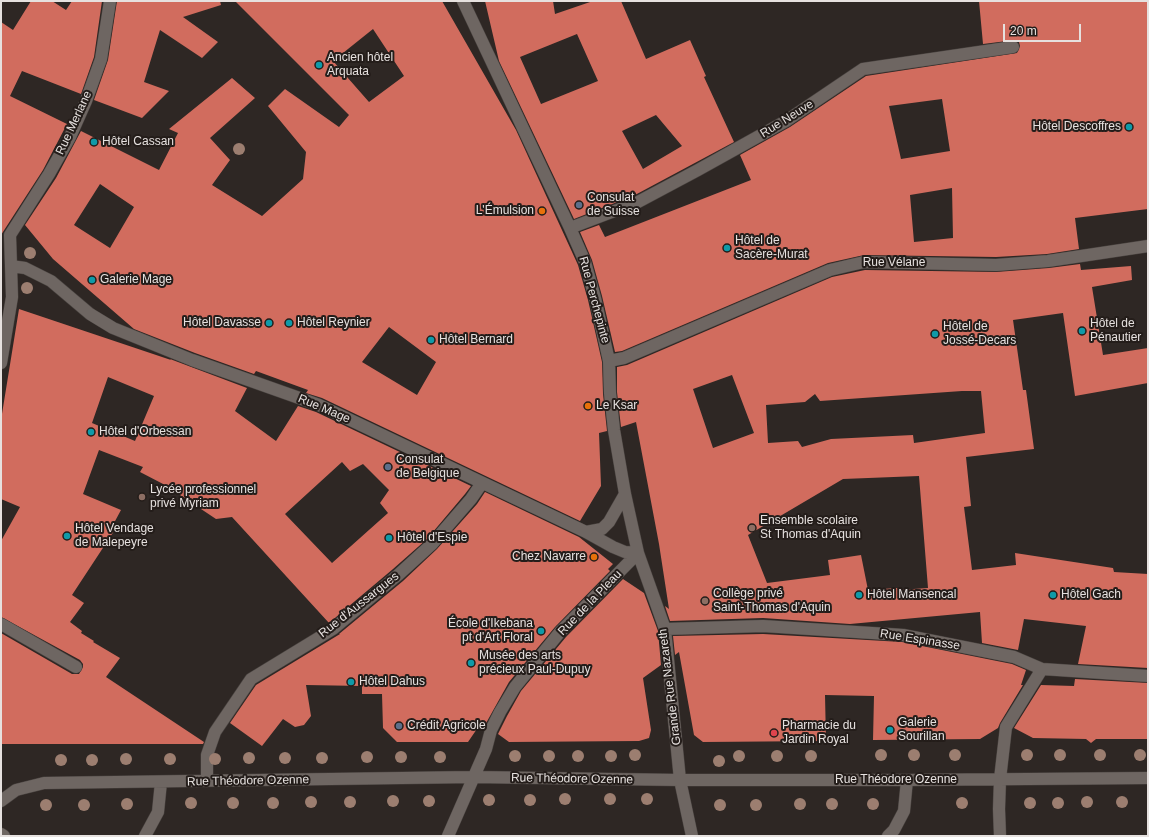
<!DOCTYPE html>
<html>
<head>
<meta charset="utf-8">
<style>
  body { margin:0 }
  #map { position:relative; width:1149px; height:837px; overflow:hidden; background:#2e2724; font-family:Arial,sans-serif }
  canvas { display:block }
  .frame { position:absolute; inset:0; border:2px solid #e6e1df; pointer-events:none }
  .scale { position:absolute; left:1003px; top:24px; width:78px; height:18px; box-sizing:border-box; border:2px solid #e6e1df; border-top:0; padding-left:5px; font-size:12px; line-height:14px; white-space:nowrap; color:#e6e1df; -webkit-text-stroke:3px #241d1a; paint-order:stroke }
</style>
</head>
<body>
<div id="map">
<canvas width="1149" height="837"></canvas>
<div class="frame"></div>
<div class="scale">20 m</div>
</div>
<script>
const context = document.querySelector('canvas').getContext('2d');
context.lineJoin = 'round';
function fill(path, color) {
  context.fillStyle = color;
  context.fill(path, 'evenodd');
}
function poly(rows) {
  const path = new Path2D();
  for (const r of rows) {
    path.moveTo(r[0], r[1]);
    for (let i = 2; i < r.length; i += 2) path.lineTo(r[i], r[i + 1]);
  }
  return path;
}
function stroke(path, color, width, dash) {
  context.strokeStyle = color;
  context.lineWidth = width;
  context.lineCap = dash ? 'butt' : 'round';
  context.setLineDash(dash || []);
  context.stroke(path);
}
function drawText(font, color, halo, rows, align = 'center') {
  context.font = font + ' Arial,sans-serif';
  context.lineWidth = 4;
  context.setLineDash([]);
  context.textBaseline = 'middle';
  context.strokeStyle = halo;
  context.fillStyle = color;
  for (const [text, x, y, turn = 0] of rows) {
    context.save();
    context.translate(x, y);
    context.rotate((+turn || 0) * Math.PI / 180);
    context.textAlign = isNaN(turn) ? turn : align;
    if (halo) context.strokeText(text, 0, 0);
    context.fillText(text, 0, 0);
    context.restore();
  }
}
const building = poly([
  [31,1,52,1,66,10,72,1,102,1,94,57,81,94,22,71,10,96,67,124,43,170,1,235,1,22,13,30],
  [117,1,220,1,221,5,183,17,218,42,202,58,160,30,144,82,169,91,142,118,94,100,108,60],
  [235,1,442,1,516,130,578,265,588,300,602,362,603,394,607,431,599,433,601,486,580,521,322,398,306,393,308,390,256,371,254,374,195,353,134,329,53,259,25,225,56,178,81,131,159,170,178,133,169,129,232,78,255,98,210,138,230,160,212,185,262,216,303,179,306,152,268,106,285,89,339,127,349,115],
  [373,29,404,76,369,102,333,61],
  [100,184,134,207,110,248,74,225],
  [389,327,436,362,417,395,362,362],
  [485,1,553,1,555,14,593,1,621,1,646,59,690,40,706,76,704,77,734,142,635,195,574,219,499,61],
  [577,34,598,81,541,104,520,57],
  [656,115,682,146,643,169,622,131],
  [979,1,1148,1,1148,209,1075,218,1079,249,1047,254,996,257,864,255,828,263,622,351,615,352,602,296,592,260,580,232,599,225,605,237,751,180,740,155,790,127,866,76,1017,53,1020,46,1019,42,1015,40,983,44],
  [942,99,950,151,901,159,889,106],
  [952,188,953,238,914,242,910,195],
  [1080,264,1081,270,1131,266,1132,280,1092,287,1103,355,1148,348,1148,383,1075,396,1063,313,1013,320,1023,390,1026,390,1034,449,966,457,971,506,964,507,972,570,1016,565,1015,553,1113,568,1114,572,1148,574,1148,668,1078,664,1086,626,1024,619,1018,650,982,643,980,612,850,624,763,618,670,621,665,606,669,609,659,544,636,422,621,427,617,392,617,367,627,365,832,277,865,270,996,272,1049,268],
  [732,375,754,433,713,448,693,389],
  [962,391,981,391,985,433,914,443,913,435,831,439,802,447,798,441,768,443,766,405,805,402,815,394,820,401],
  [919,476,928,588,899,590,897,588,868,590,861,555,828,560,830,575,767,583,748,535,843,479],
  [19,309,171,360,170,359,247,388,235,411,276,441,298,406,316,412,471,486,465,494,427,539,393,569,329,623,232,517,216,519,165,485,140,472,143,467,99,450,83,494,121,510,114,523,118,525,72,595,84,603,70,622,82,631,81,633,94,641,93,642,120,658,106,677,204,742,203,744,1,744,1,633,72,674,79,674,83,667,83,664,80,660,1,617,1,541,20,507,1,499,1,420],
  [108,377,154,396,135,441,92,423],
  [342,462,350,471,363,464,389,490,380,503,388,513,332,563,285,514],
  [485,492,579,537,613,564,608,569,610,571,555,627,509,682,485,725,481,723,468,742,397,742,383,728,382,694,362,694,362,686,306,685,311,716,304,725,295,727,283,719,262,746,230,723,256,685,340,634,339,634,403,581,437,549,477,504],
  [623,579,644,593,658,631,661,665,643,678,651,730,649,738,639,741,509,742,498,734,507,716,521,691,566,637],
  [763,634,902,642,1012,664,1026,670,1021,685,1023,685,1000,723,998,728,980,739,873,740,874,696,825,695,826,741,703,742,694,735,679,652,675,655,673,636],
  [1075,679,1148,683,1148,739,1096,739,1091,743,1086,739,1033,738,1014,728,1041,685,1074,686]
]);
const minor = poly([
  [463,1,570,228,585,262,595,298,609,361,610,393,614,430,625,494,638,553,665,629,680,780,692,836],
  [570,228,638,202,698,170,786,121,863,69,1013,47],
  [10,235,49,174,70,137,86,101,101,59,110,1],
  [11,266,25,268,51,281,90,314,113,328,192,360,319,405,586,532,613,547,625,552,638,553],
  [609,361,624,358,830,270,864,262,996,265,1048,261,1148,246],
  [1,363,12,297,10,235],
  [586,532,602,529,609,522,625,494],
  [1,624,76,667],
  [665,629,763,626,903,635,1014,657,1042,669,1148,676],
  [207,781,207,755,215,732,251,679,333,629,398,575,432,544,471,499,482,483],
  [1,801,16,790,44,783,473,777,680,780,907,780,1148,778],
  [1,834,4,836],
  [145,836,158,812,161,782],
  [448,836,486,749,491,730,500,712,515,687,560,632,638,553],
  [888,836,894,830,904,811,907,780],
  [1000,836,999,809,1000,779,1006,727,1042,669]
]);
const trees = [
  [239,149],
  [30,253],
  [27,288],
  [635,755],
  [881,755],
  [914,755],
  [955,755],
  [1027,755],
  [1060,755],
  [1100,755],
  [1140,755],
  [515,756],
  [549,756],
  [578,756],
  [611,756],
  [739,756],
  [777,756],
  [811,756],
  [367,757],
  [401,757],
  [440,757],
  [249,758],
  [285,758],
  [322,758],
  [126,759],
  [170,759],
  [215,759],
  [61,760],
  [92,760],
  [719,761],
  [565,799],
  [610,799],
  [647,799],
  [489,800],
  [530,800],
  [393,801],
  [429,801],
  [311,802],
  [350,802],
  [1087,802],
  [1122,802],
  [191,803],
  [233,803],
  [273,803],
  [962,803],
  [1030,803],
  [1058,803],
  [127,804],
  [800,804],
  [832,804],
  [873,804],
  [46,805],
  [84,805],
  [720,805],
  [756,805]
];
const markers = [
  [319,65,4,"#0f9aa8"],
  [1129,127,4,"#0f9aa8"],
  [94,142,4,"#0f9aa8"],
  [579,205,4,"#5c6f8a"],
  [542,211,4,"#e8710a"],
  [727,248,4,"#0f9aa8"],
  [92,280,4,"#0f9aa8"],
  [269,323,4,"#0f9aa8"],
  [289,323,4,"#0f9aa8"],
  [1082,331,4,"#0f9aa8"],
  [935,334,4,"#0f9aa8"],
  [431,340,4,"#0f9aa8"],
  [588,406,4,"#e8710a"],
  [91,432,4,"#0f9aa8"],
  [388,467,4,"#5c6f8a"],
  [142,497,4,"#8d6e63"],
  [752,528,4,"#8d6e63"],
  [67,536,4,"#0f9aa8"],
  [389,538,4,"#0f9aa8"],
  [594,557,4,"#e8710a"],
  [859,595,4,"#0f9aa8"],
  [1053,595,4,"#0f9aa8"],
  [705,601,4,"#8d6e63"],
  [541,631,4,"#0f9aa8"],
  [471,663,4,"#0f9aa8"],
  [351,682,4,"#0f9aa8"],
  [399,726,4,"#5c6f8a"],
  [890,730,4,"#0f9aa8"],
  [774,733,4,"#e0444e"]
];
const poiNames = [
  ["Ancien hôtel",327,58],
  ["Arquata",327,72],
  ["Hôtel Descoffres",1121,127,"right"],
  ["Hôtel Cassan",102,142],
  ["Consulat",587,198],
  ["de Suisse",587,212],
  ["L'Émulsion",534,211,"right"],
  ["Hôtel de",735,241],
  ["Sacère-Murat",735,255],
  ["Galerie Mage",100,280],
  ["Hôtel Davasse",261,323,"right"],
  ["Hôtel Reynier",297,323],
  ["Hôtel de",1090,324],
  ["Pénautier",1090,338],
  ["Hôtel de",943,327],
  ["Jossé-Decars",943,341],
  ["Hôtel Bernard",439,340],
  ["Le Ksar",596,406],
  ["Hôtel d'Orbessan",99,432],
  ["Consulat",396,460],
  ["de Belgique",396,474],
  ["Lycée professionnel",150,490],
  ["privé Myriam",150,504],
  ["Ensemble scolaire",760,521],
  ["St Thomas d'Aquin",760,535],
  ["Hôtel Vendage",75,529],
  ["de Malepeyre",75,543],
  ["Hôtel d'Espie",397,538],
  ["Chez Navarre",586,557,"right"],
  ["Collège privé",713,594],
  ["Saint-Thomas d'Aquin",713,608],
  ["Hôtel Mansencal",867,595],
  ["Hôtel Gach",1061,595],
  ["École d'Ikebana",533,624,"right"],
  ["pt d'Art Floral",533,638,"right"],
  ["Musée des arts",479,656],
  ["précieux Paul-Dupuy",479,670],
  ["Hôtel Dahus",359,682],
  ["Galerie",898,723],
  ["Sourillan",898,737],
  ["Crédit Agricole",407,726],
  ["Pharmacie du",782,726],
  ["Jardin Royal",782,740]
];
const streetNames = [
  ["Rue Neuve",787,119,-32],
  ["Rue Merlane",74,123,-65],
  ["Rue Vélane",894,263],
  ["Rue Perchepinte",594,300,75],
  ["Rue Mage",324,409,23],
  ["Rue de la Pleau",590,603,-46],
  ["Rue d'Aussargues",359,605,-38],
  ["Rue Espinasse",920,640,9],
  ["Grande Rue Nazareth",670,687,-97],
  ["Rue Théodore Ozenne",572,779,1],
  ["Rue Théodore Ozenne",896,780],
  ["Rue Théodore Ozenne",248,781,-1]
];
fill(building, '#d16c5e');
stroke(minor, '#48423f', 13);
stroke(minor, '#6e6662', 12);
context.fillStyle = '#9c7e70';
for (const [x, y] of trees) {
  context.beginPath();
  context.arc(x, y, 6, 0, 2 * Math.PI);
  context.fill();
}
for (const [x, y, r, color] of markers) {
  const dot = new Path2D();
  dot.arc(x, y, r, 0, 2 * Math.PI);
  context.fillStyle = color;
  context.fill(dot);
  stroke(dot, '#241d1a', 1.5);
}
drawText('12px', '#e6e1df', '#241d1a', poiNames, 'left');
drawText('12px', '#e6e1df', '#241d1a', streetNames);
</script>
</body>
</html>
